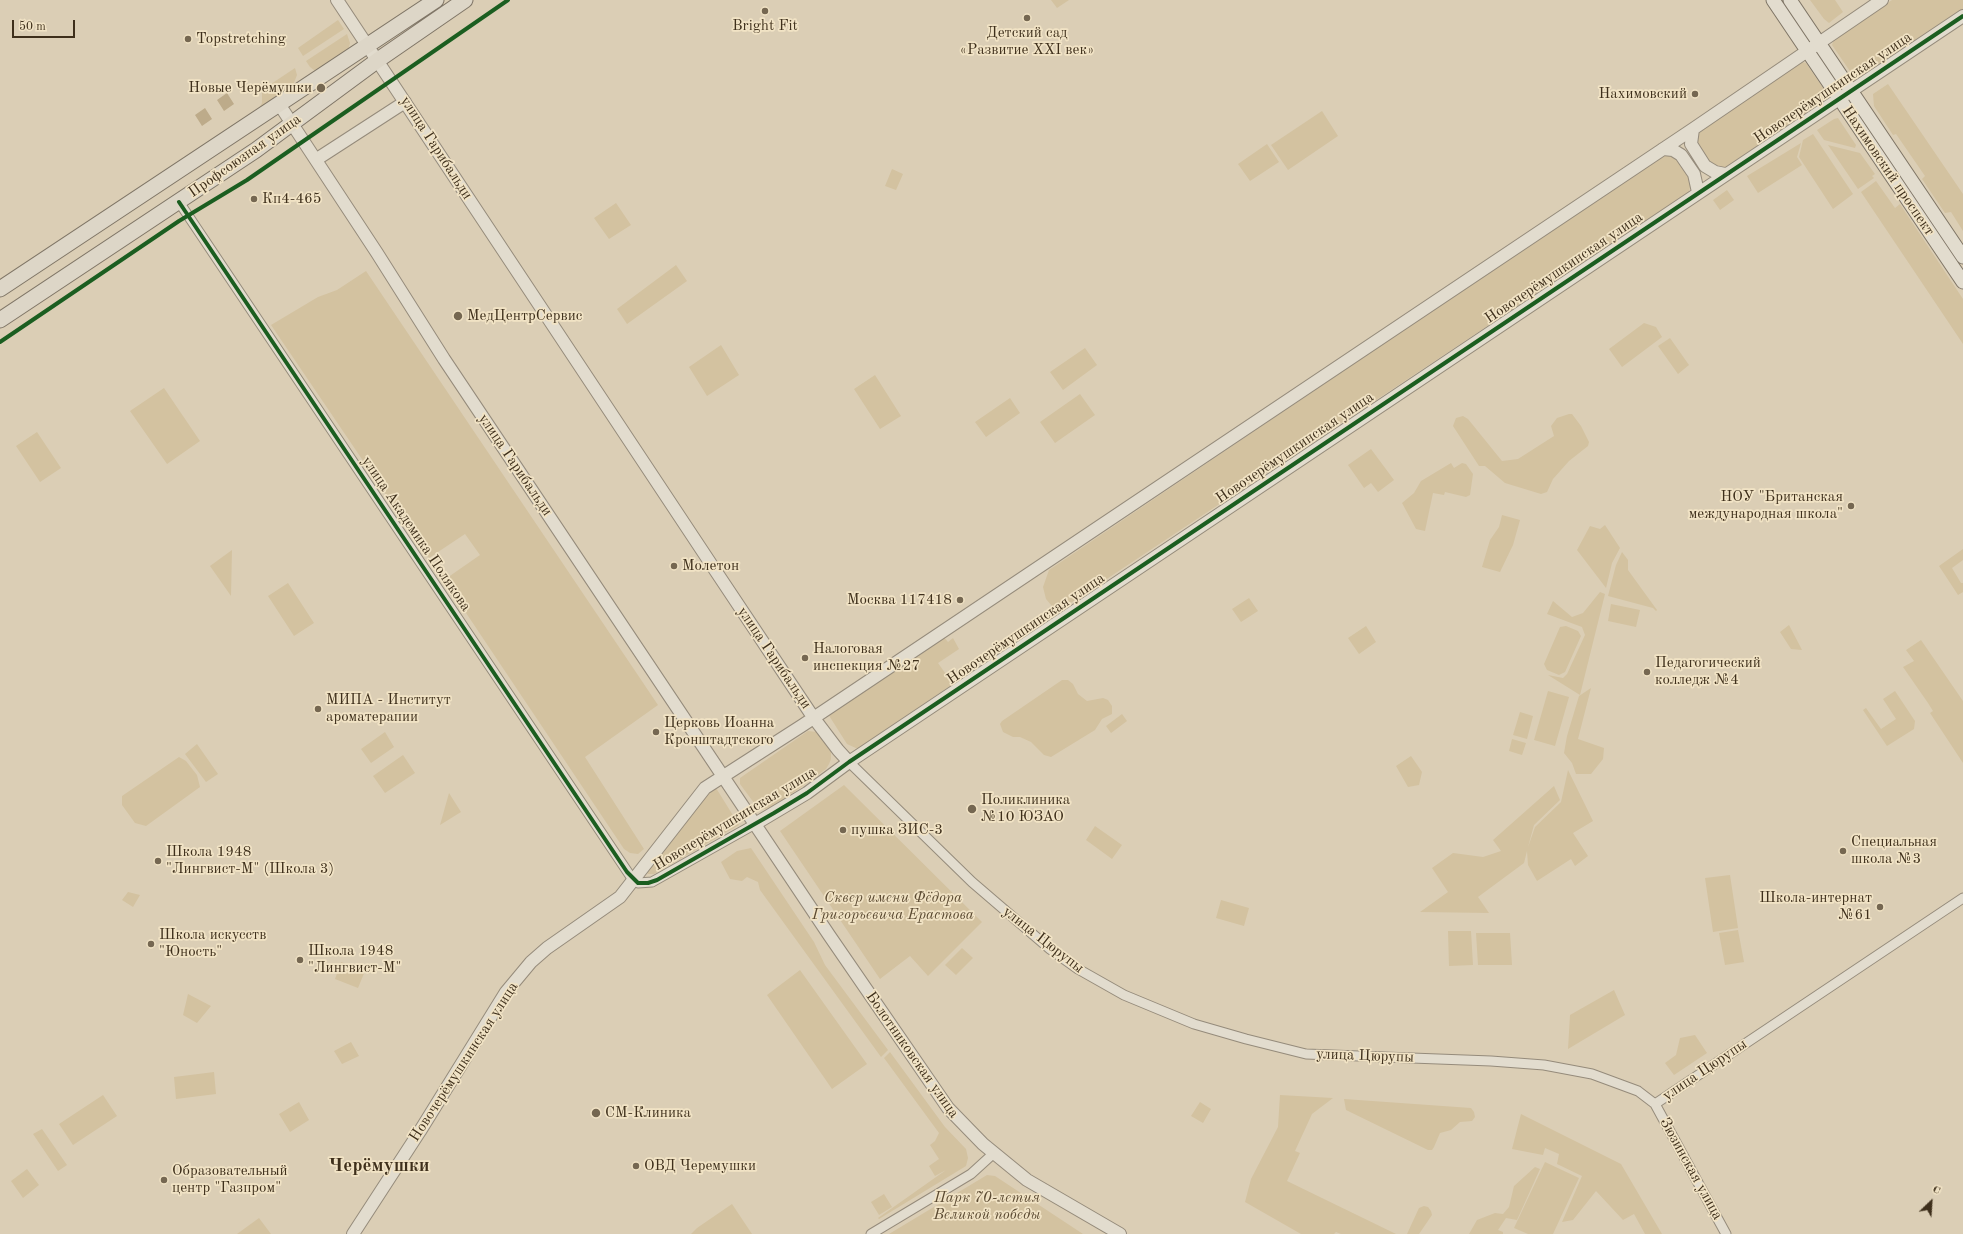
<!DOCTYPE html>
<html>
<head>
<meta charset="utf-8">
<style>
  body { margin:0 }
  #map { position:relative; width:1963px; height:1234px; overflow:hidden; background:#dbceb5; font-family:"Old Standard TT",serif }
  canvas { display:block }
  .north { position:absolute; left:1911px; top:1182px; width:40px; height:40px; -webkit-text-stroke:3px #f1e3c5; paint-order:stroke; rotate:25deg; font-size:11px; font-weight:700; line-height:16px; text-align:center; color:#3e2f1b }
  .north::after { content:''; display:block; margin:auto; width:14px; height:18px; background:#3e2f1b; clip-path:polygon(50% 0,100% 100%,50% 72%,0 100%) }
  .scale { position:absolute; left:12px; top:20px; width:63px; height:18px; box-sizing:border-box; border:2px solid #3e2f1b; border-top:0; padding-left:5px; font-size:12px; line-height:14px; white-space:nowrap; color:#3e2f1b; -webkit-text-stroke:3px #f1e3c5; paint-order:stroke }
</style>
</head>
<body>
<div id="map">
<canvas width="1963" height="1234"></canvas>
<div class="north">С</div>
<div class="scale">50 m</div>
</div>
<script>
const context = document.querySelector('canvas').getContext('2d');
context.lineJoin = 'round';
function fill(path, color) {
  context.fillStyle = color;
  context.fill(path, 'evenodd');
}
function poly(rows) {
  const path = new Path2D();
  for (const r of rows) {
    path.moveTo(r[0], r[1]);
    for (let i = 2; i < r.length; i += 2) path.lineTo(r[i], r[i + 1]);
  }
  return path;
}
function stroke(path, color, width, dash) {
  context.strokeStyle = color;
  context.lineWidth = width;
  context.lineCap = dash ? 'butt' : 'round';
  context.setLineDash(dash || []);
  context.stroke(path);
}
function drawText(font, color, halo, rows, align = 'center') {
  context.font = font + ' "Old Standard TT",serif';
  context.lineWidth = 3.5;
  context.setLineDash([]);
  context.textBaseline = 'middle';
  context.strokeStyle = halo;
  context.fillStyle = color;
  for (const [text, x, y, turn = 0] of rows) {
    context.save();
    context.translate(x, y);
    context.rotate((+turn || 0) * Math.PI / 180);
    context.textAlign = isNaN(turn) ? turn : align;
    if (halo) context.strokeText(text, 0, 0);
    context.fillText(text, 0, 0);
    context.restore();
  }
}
const green = poly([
  [1051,0,1069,0,1057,8],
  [1810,0,1835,0,1843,12,1829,23,1824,19],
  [1892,0,1963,0,1963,10,1860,77,1854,77,1832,45,1834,39],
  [338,20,344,29,303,56,298,48],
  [347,34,350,43,348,51,321,69,314,70,310,67,306,61],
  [1801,62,1806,63,1823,88,1824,98,1820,104,1723,169,1706,162,1695,139,1696,134],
  [295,68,297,75,292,88,256,113,262,103,262,90],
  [1888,84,1963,194,1963,231,1951,212,1945,213,1922,179,1925,176,1896,134,1893,135,1874,106,1873,94],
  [1322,111,1338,136,1288,170,1271,145],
  [1838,118,1856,145,1855,148,1824,140,1817,130,1834,119],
  [1813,134,1853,194,1833,209,1799,157,1803,140],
  [1801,143,1797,157,1802,165,1758,193,1747,176],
  [1267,144,1279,162,1250,181,1238,164],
  [1828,145,1860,153,1875,174,1872,176,1874,178,1858,189],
  [1664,154,1671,154,1678,158,1692,178,1689,192,1057,612,1046,599,1043,587,1049,570],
  [892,169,903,174,896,190,885,186],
  [1876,181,1895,208,1900,204,1963,299,1963,344,1861,192],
  [1727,190,1734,200,1720,210,1713,200],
  [616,203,631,225,609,239,594,218],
  [676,265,687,281,627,324,617,309],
  [366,271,658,705,585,757,644,849,638,854,630,853,624,849,444,580,480,555,465,534,429,558,271,325,318,297,337,290],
  [1644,323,1656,327,1662,337,1622,367,1609,349],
  [1670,338,1689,365,1678,374,1658,346],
  [721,345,739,375,707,396,689,367],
  [1085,348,1097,365,1063,390,1050,372],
  [875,375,901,416,880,429,854,389],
  [164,388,200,441,167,464,130,411],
  [1080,394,1095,415,1055,443,1040,422],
  [1010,398,1020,413,986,437,975,422],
  [1569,414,1572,414,1581,426,1589,442,1588,446,1569,461,1553,479,1547,492,1541,494,1505,483,1485,466,1479,466,1453,426,1456,418,1463,416,1468,419,1502,461,1518,459,1554,436,1551,426,1557,418],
  [37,432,61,468,40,482,16,446],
  [1371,449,1394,480,1378,492,1371,483,1364,488,1348,465],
  [1451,463,1454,468,1462,463,1466,464,1473,474,1470,495,1466,497,1445,492,1444,495,1433,493,1425,531,1416,529,1402,503,1414,493,1421,481],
  [1502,515,1520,520,1513,545,1500,572,1482,567,1490,540,1499,527],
  [1605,525,1620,548,1612,563,1606,588,1577,550,1590,526,1600,529],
  [1963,549,1963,560,1952,568,1961,583,1963,583,1963,592,1958,595,1939,566],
  [232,550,231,596,210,566],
  [1622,552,1628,560,1628,570,1657,610,1656,611,1653,608,1608,596,1616,565],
  [288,583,314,623,294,636,268,596],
  [1600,592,1605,594,1580,695,1548,675,1563,678,1567,674,1585,635,1582,627,1547,614,1553,601,1572,617,1583,613],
  [1249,598,1258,611,1241,622,1232,609],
  [1611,604,1640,610,1636,627,1608,621],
  [1789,625,1800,646,1802,650,1791,649,1780,632],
  [1366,626,1376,642,1359,654,1348,638],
  [1566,626,1578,631,1581,636,1565,672,1559,675,1547,670,1544,664,1560,627],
  [942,635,948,642,953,638,959,649,938,663,953,684,858,749,847,744,828,714],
  [1921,640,1963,701,1963,763,1930,713,1933,711,1928,703,1903,667,1914,661,1906,650],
  [1062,680,1068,680,1073,684,1078,694,1087,701,1103,698,1108,700,1112,706,1112,714,1102,719,1095,730,1051,757,1044,755,1031,742,1020,737,1013,737,1003,732,1000,724,1002,721],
  [1591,688,1578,739,1604,748,1603,759,1591,774,1576,774,1572,763,1564,753,1567,736,1579,696],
  [1548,691,1569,697,1555,746,1534,740],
  [1895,691,1915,721,1914,729,1887,746,1863,710,1866,708,1881,729,1896,719,1883,699],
  [1520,712,1533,716,1527,739,1513,735],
  [1122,714,1127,721,1111,733,1106,726],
  [808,731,817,732,831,748,831,759,829,764,826,769,772,808,765,809,757,807,740,784,740,778],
  [385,732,394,747,371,763,361,749],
  [1512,739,1526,743,1522,755,1509,751],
  [197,744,218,774,206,782,185,754],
  [403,755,415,773,385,793,373,776],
  [1411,756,1422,772,1419,785,1408,787,1396,766],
  [179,757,186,761,197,775,200,787,146,826,135,823,122,805,122,796],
  [1568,770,1593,821,1573,833,1588,856,1575,866,1571,859,1537,881,1528,865,1527,851,1524,863,1478,897,1489,913,1420,912,1448,892,1432,868,1453,853,1483,857,1501,851,1493,840,1554,786,1560,800,1534,825,1528,847,1535,827,1561,802],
  [844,785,982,922,928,976,910,956,880,979,780,831],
  [716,788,739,825,654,874,648,874,646,871,705,797],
  [449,793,461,812,440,825],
  [1095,826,1122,845,1112,859,1086,840],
  [751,848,814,942,825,965,888,1050,881,1057,760,890,758,882,747,877,742,881,730,879,721,862,737,851],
  [1730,875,1738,928,1713,932,1705,878],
  [128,892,140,895,133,907,122,900],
  [1221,900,1249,908,1244,926,1216,918],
  [1738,930,1744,962,1725,965,1719,933],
  [1448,931,1471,931,1473,965,1449,966],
  [1476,933,1510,933,1512,965,1478,965],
  [962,948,973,958,956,975,945,965],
  [341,962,365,971,358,988,335,979],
  [800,970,867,1064,832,1089,767,995],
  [1614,990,1625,1015,1568,1049,1570,1015],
  [188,994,211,1006,197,1023,183,1015],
  [1695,1035,1707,1053,1674,1075,1665,1063,1676,1055,1680,1038],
  [351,1042,359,1056,342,1064,334,1051],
  [890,1052,945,1127,966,1149,968,1158,966,1166,879,1219,878,1218,946,1170,935,1176,929,1166,939,1159,930,1145,935,1141,939,1133,884,1058],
  [214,1072,216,1094,176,1099,174,1077],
  [103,1095,117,1116,73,1145,59,1124],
  [1280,1095,1333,1098,1312,1114,1295,1151,1300,1153,1287,1181,1396,1234,1341,1234,1336,1232,1334,1234,1301,1234,1245,1202,1251,1179,1278,1127],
  [1344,1099,1471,1108,1474,1112,1475,1117,1472,1121,1460,1122,1451,1130,1440,1133,1434,1147,1432,1150,1428,1150,1346,1110],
  [299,1102,309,1120,290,1132,279,1114],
  [1200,1102,1211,1109,1203,1123,1191,1116],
  [1521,1114,1621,1164,1662,1234,1645,1234,1634,1214,1623,1220,1596,1191,1573,1220,1562,1222,1582,1176,1557,1164,1559,1154,1545,1148,1543,1155,1512,1149],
  [42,1129,67,1165,58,1171,33,1134],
  [1545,1162,1579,1178,1553,1234,1528,1234,1514,1228],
  [1535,1167,1540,1169,1517,1220,1506,1218,1498,1230,1503,1232,1503,1234,1469,1234,1477,1220,1495,1213,1503,1214,1509,1207,1514,1186],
  [27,1169,39,1185,23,1198,11,1181],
  [987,1175,995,1176,1083,1234,889,1234],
  [884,1194,892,1207,879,1215,871,1202],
  [732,1204,752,1234,691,1234,697,1228],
  [1424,1206,1428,1207,1431,1211,1432,1215,1419,1234,1407,1234,1419,1208],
  [259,1218,271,1234,237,1234]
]);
const water = poly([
  [227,93,234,104,224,111,217,100],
  [205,108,212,119,202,126,195,115]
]);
const minor = poly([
  [179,202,633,880,638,883,652,882,755,824],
  [849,762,972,882,1050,949,1078,969,1124,995,1194,1024,1246,1039,1306,1054,1491,1061,1544,1065,1592,1074,1638,1091,1655,1104,1726,1234],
  [1655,1104,1963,898],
  [871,1234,971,1174,994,1153]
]);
const tertiary = poly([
  [337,0,717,573,813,717,838,750,849,762],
  [279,104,377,253,444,359,829,935,948,1108,983,1144,1027,1180,1120,1234],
  [1693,129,1691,144,1705,166,1715,172,1725,174],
  [1663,149,1673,150,1681,155,1694,174,1698,192],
  [317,159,405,102],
  [755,824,807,793,849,762,1963,16],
  [353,1234,420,1131,506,992,531,962,547,948,620,897,705,788,803,725,1693,129,1882,0]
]);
const secondary = poly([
  [1773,0,1963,282],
  [1790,0,1963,257]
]);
const primary = poly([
  [0,289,436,0],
  [0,320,256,150,378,60,465,0]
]);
const cycleway = poly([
  [179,202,627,872,638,883,648,883,657,880,774,813,807,793,849,762,1963,16],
  [0,342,179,221,247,180,508,0]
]);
const markers = [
  [765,11,4,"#756751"],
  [1027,18,4,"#756751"],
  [188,39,4,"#756751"],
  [321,88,5,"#756751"],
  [1695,94,4,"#756751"],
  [254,199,4,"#756751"],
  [458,316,5,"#756751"],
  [1851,506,4,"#756751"],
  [674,566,4,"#756751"],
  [960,600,4,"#756751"],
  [805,658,4,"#756751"],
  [1647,672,4,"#756751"],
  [318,709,4,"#756751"],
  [656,732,4,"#756751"],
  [972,809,5,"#756751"],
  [843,830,4,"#756751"],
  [1843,851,4,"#756751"],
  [158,861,4,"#756751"],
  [1880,907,4,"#756751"],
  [151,944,4,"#756751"],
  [300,960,4,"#756751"],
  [596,1113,5,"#756751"],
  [636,1166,4,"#756751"],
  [164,1180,4,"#756751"]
];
const poiNames = [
  ["Bright Fit",765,26,"center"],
  ["Детский сад",1027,33,"center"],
  ["«Развитие XXI век»",1027,50,"center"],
  ["Topstretching",196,39],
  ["Новые Черёмушки",312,88,"right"],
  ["Нахимовский",1687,94,"right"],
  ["Кп4-465",262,199],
  ["МедЦентрСервис",467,316],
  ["НОУ \"Британская",1843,497,"right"],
  ["международная школа\"",1843,514,"right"],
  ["Молетон",682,566],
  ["Москва 117418",952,600,"right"],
  ["Налоговая",813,649],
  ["инспекция №27",813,666],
  ["Педагогический",1655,663],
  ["колледж №4",1655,680],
  ["МИПА - Институт",326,700],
  ["ароматерапии",326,717],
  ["Церковь Иоанна",664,723],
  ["Кронштадтского",664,740],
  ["Поликлиника",981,800],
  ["№10 ЮЗАО",981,817],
  ["пушка ЗИС-3",851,830],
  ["Специальная",1851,842],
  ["школа №3",1851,859],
  ["Школа 1948",166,852],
  ["\"Лингвист-М\" (Школа 3)",166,869],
  ["Школа-интернат",1872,898,"right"],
  ["№61",1872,915,"right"],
  ["Школа искусств",159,935],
  ["\"Юность\"",159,952],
  ["Школа 1948",308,951],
  ["\"Лингвист-М\"",308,968],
  ["СМ-Клиника",605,1113],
  ["ОВД Черемушки",644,1166],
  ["Образовательный",172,1171],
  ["центр \"Газпром\"",172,1188]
];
const streetNames = [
  ["Новочерёмушкинская улица",1833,88,-34],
  ["улица Гарибальди",436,148,57],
  ["Профсоюзная улица",245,156,-35],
  ["Нахимовский проспект",1888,171,56],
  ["Новочерёмушкинская улица",1564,268,-34],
  ["Новочерёмушкинская улица",1295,448,-34],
  ["улица Гарибальди",515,465,56],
  ["улица Академика Полякова",416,534,56],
  ["Новочерёмушкинская улица",1026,629,-34],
  ["улица Гарибальди",774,658,56],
  ["Новочерёмушкинская улица",735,819,-31],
  ["улица Цюрупы",1043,940,38],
  ["Болотниковская улица",912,1055,55],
  ["улица Цюрупы",1365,1056,2],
  ["Новочерёмушкинская улица",464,1062,-57],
  ["улица Цюрупы",1705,1070,-34],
  ["Зюзинская улица",1691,1169,61]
];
const parkNames = [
  ["Сквер имени Фёдора",893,898],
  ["Григорьевича Ерастова",893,915],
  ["Парк 70-летия",987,1198],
  ["Великой победы",987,1215]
];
const districtNames = [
  ["Черёмушки",379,1166]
];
fill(green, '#d3c2a0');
fill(water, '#bdab8a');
stroke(minor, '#958b7b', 11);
stroke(tertiary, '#958b7b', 14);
stroke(secondary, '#7f7566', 15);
stroke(primary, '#7f7566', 17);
stroke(minor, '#e2dcce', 9);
stroke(tertiary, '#e2dcce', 12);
stroke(secondary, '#e2dcce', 13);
stroke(primary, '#ddd6c7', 15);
stroke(cycleway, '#1b5e20', 4);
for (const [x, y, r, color] of markers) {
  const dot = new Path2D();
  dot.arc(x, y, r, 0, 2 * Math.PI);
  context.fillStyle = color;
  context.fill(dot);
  stroke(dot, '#f1e3c5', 1.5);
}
drawText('15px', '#3e2f1b', '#f1e3c5', poiNames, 'left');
drawText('15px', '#3e2f1b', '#f1e3c5', streetNames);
drawText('italic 15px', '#5b4a32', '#f1e3c5', parkNames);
drawText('bold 19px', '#3e2f1b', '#f1e3c5', districtNames);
</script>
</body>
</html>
